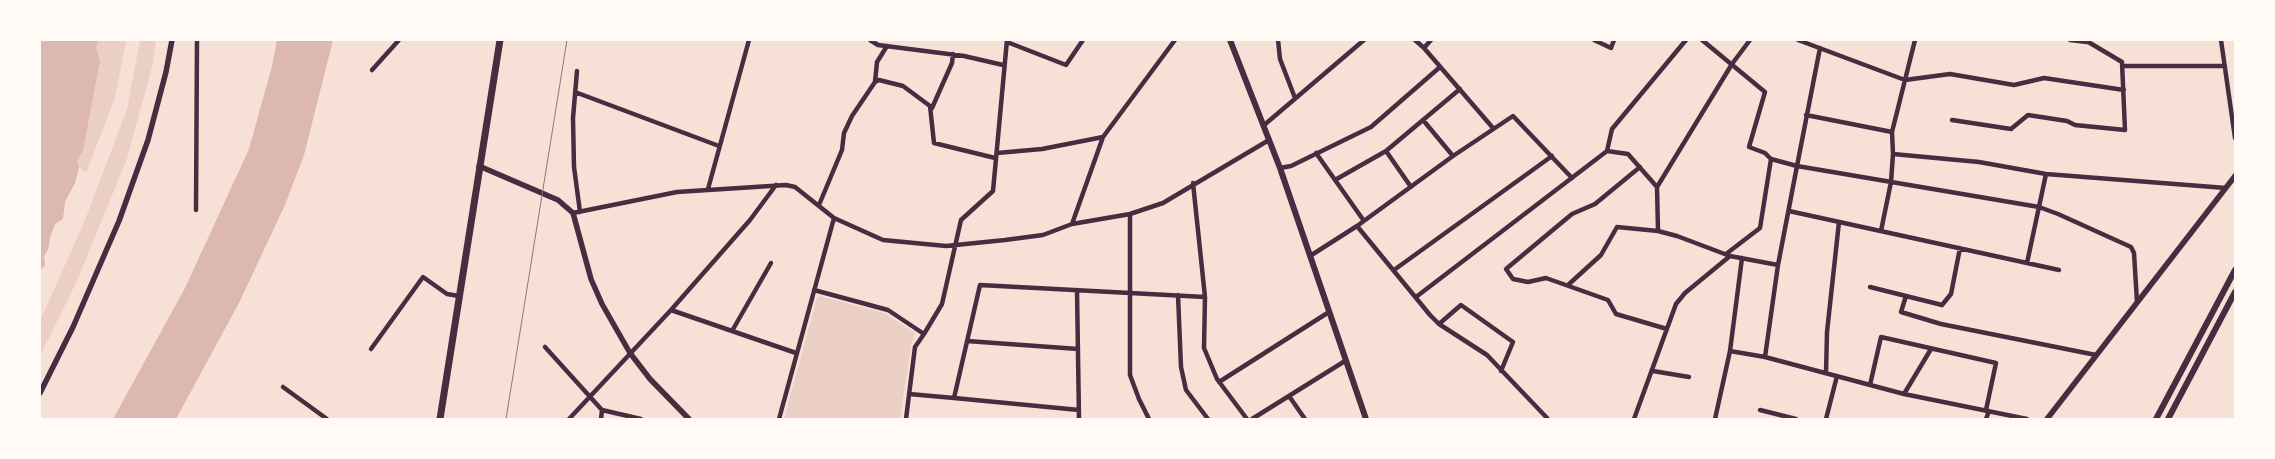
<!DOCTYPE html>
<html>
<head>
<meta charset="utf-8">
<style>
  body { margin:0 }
  #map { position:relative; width:2275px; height:459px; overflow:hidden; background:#f7e1d7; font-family:Mulish,sans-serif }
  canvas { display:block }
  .frame { position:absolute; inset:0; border:41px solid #fffaf5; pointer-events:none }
</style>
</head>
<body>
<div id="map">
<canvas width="2275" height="459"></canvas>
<div class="frame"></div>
</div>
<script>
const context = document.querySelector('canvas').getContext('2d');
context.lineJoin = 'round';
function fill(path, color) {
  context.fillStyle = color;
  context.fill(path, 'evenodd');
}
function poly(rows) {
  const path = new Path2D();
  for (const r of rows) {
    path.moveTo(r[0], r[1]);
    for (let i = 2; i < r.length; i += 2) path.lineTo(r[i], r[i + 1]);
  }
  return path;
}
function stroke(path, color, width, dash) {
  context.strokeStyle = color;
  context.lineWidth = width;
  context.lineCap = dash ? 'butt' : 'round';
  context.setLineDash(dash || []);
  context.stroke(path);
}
const green = poly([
  [99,40,126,40,115,98,86,173,79,167,77,161,83,151,100,63,96,47],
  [140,40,156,40,152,67,127,159,76,283,40,356,40,321,85,220,127,109],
  [820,296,884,313,915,333,911,345,900,419,784,419,817,298]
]);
const water = poly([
  [40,40,99,40,96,47,100,62,83,151,77,161,79,167,75,183,65,202,63,219,55,224,50,238,48,250,44,256,45,265,40,271],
  [277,40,333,40,304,155,285,205,239,303,176,419,113,419,185,288,249,149,272,66]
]);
const minor = poly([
  [870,40,878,45,964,56,1003,65],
  [1278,40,1280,59,1295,98],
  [1415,40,1424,48,1431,40],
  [1594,40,1611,48,1614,40],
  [1702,40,1765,92,1749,147,1765,153,1771,159,1797,166,1820,48],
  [1798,40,1905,80,1950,74,2014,85,2044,78,2124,90],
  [2070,40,2087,42],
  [2221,40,2235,138],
  [1007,42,1066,65,1083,40],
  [1424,48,1493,128],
  [2122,66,2225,66],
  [372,70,399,40],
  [577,71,573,118,574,167,580,212],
  [875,82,877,62,887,46],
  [575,92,719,146],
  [932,108,952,63,953,54],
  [1806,115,1892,132,1915,40],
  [1423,120,1453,156],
  [1952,120,2011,129,2028,115,2067,121,2075,125,2125,130,2122,62,2085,40],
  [1263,126,1364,40],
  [1892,132,1893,154],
  [1386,151,1411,187],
  [1607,151,1612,129,1686,40],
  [997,153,1042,149,1103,137],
  [1316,153,1364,221],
  [1640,167,1595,204,1572,214,1506,269,1513,279,1528,282,1546,278,1608,300,1616,314,1667,329],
  [1280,168,1291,166,1371,127,1440,67],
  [1335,180,1386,151,1460,89],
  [1193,183,1205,297,1204,348,1217,379,1247,419],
  [1657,187,1732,64,1750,40],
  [708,189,749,40],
  [819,205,842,150,844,133,852,116,875,82,879,80,903,86,930,106,934,143,995,158],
  [196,210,197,40],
  [1789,211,2059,270],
  [573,213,677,192,786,185,795,187,834,218,883,240,946,246,1005,240,1043,235,1072,224,1130,214,1163,203,1269,140],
  [1130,214,1130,375,1139,399,1149,419],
  [1072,224,1103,137,1175,40],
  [1881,231,1891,182,1893,154,1979,162,2046,174,2226,188],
  [1726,254,1760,228,1771,159],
  [1310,256,1357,226],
  [2027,263,2046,174],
  [1394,270,1552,156],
  [1568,285,1601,255,1617,227,1658,231],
  [1870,287,1942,305,1951,294,1960,248],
  [814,290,888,310,924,334,942,304,961,220,993,191,1007,40],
  [1077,290,1079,419],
  [1178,295,1181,367,1186,390,1208,419],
  [1906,296,1901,312,1941,324,2096,355],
  [1416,297,1607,151,1628,154,1657,187,1658,231,1677,236,1730,256,1778,265,1797,166,2039,207,2058,214,2131,247,2134,253,2137,302],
  [671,310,750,220,776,185],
  [1439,324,1461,305,1513,342,1501,371],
  [732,331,771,263],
  [967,341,1078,349],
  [545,347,602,410,641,419],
  [371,349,423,277,447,294,459,296],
  [1730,351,1765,357,1904,394,2027,419],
  [1765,357,1778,265],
  [1653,371,1689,377],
  [1826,373,1827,332,1839,222],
  [1219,382,1329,312],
  [1870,385,1881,337,1996,363,1986,410],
  [283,387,327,419],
  [909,394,954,398],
  [1904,394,1931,349],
  [1289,396,1305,419],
  [1079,410,954,398,980,285,1205,297],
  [1760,410,1796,419],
  [569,419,671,310,796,353],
  [601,419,602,410],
  [779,419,834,218],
  [906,419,915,347,924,334],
  [1252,419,1345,361],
  [1548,419,1487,355,1439,324,1430,315,1357,226,1453,156,1513,116,1572,178],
  [1634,419,1676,304,1685,293,1730,256],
  [1715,419,1730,351,1742,258],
  [1826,419,1837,376],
  [1986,419,1989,411]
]);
const tertiary = poly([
  [479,166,558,200,573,213,591,279,602,304,630,353,650,379,689,419],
  [40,393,73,327,119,221,148,140,166,72,172,40],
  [2047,419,2235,176]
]);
const secondary = poly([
  [1230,40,1280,168,1366,419],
  [2156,419,2235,270],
  [2168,419,2235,292]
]);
const primary = poly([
  [440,419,500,40]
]);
const tram = poly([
  [506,419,567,40]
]);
fill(green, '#ebcfc5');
fill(water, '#dcb8b0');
stroke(minor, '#4a2c40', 4.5);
stroke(tertiary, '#4a2c40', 5.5);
stroke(secondary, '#4a2c40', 6);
stroke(primary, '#4a2c40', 7);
stroke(tram, '#8f747c', 1);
</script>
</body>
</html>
